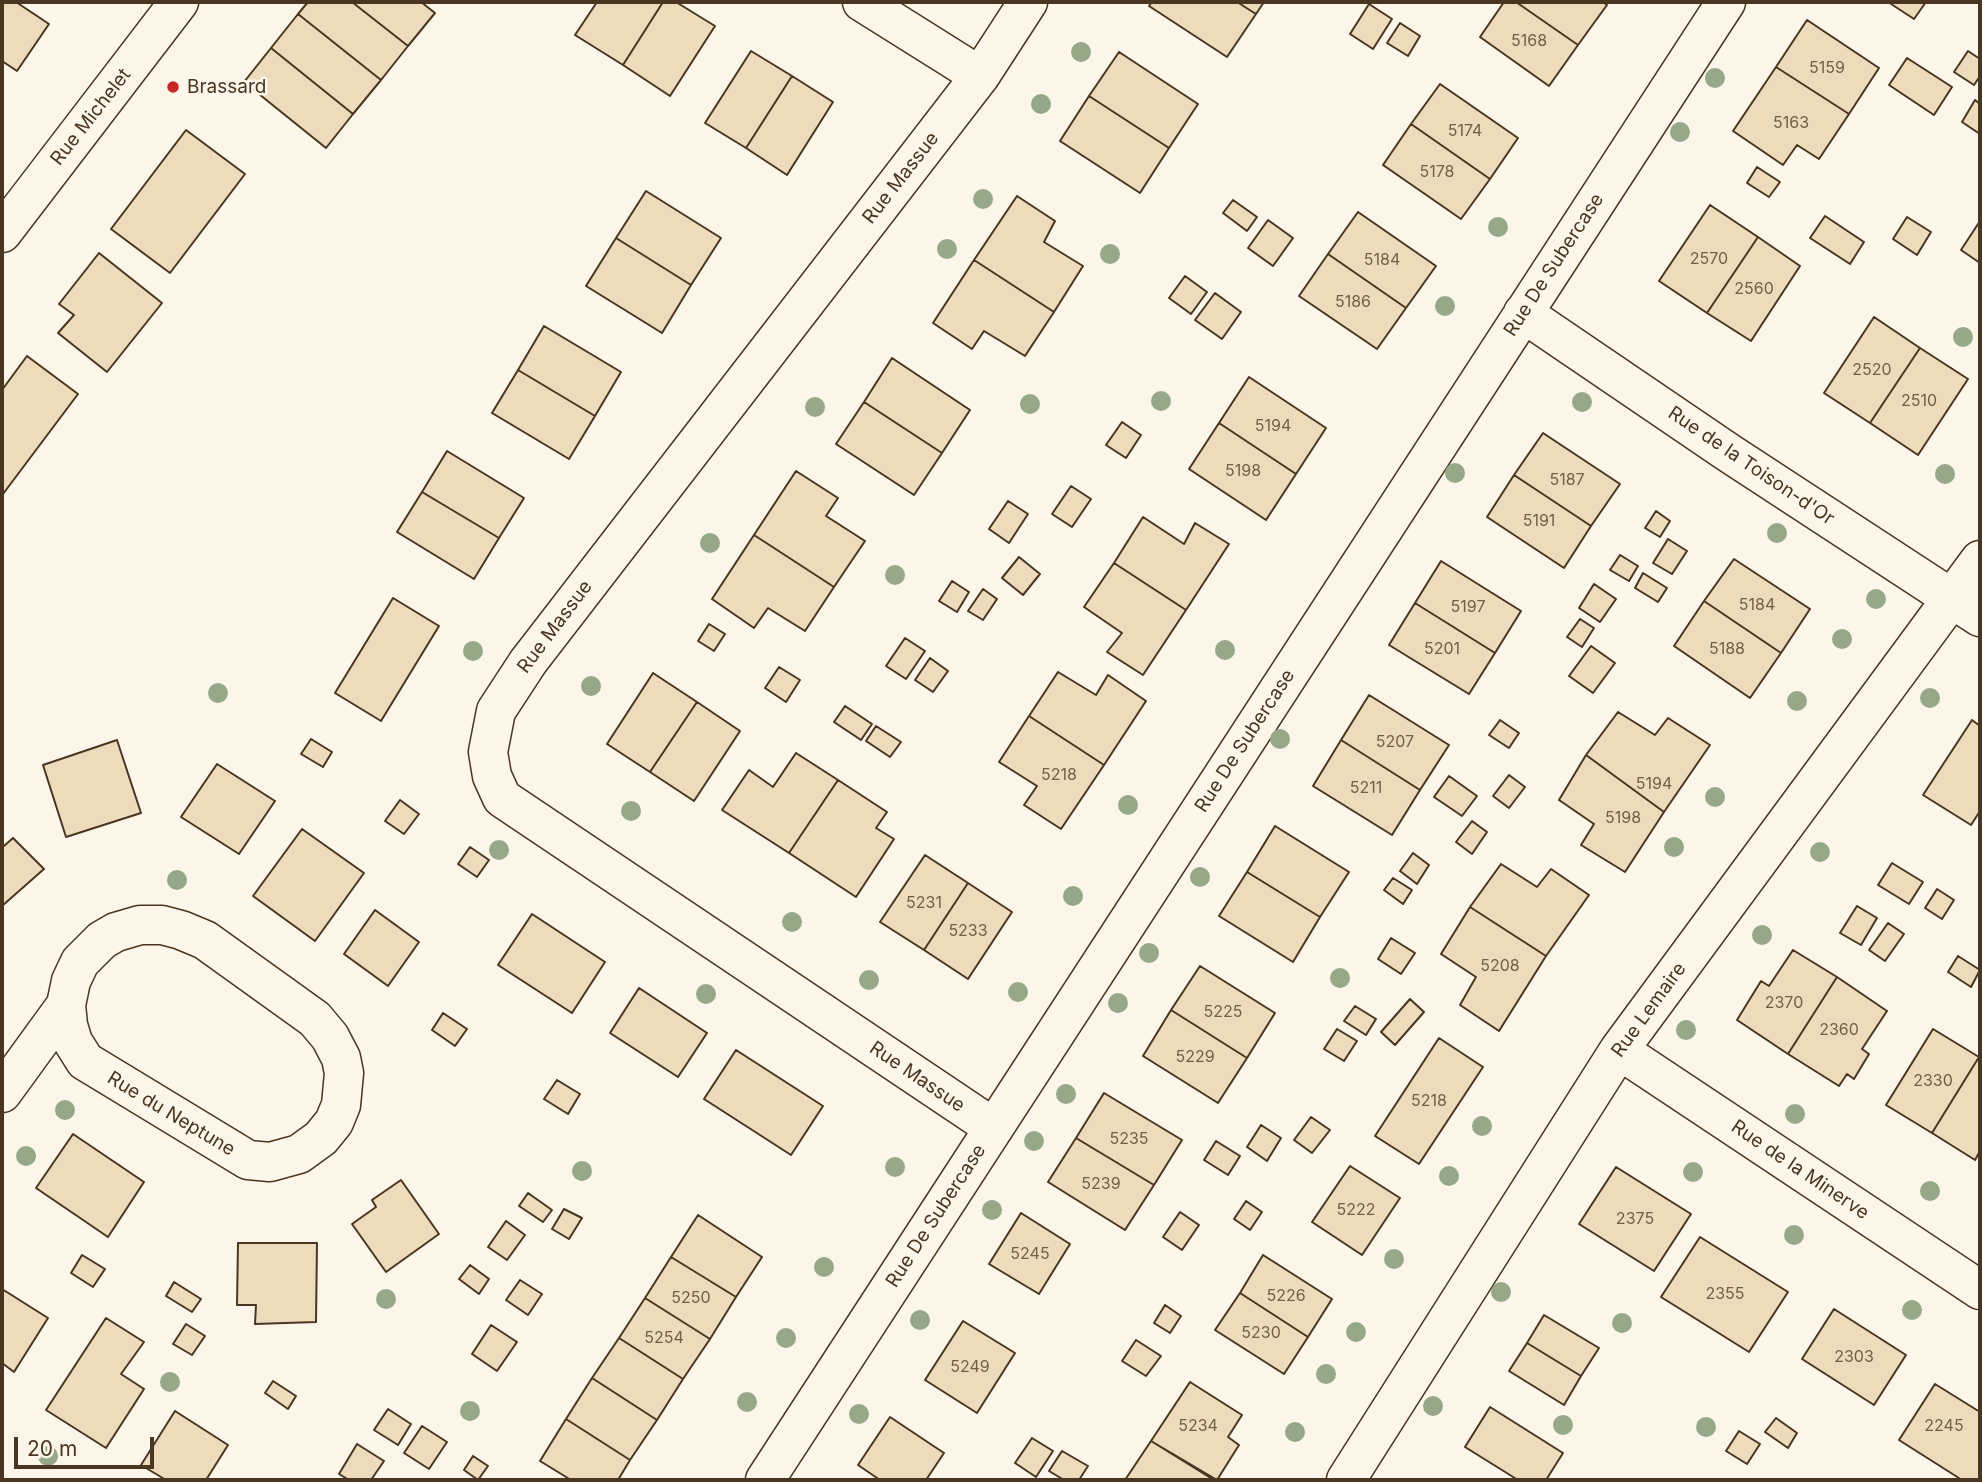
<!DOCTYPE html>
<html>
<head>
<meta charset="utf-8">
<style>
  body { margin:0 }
  #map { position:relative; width:1982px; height:1482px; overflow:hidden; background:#fbf6e9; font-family:Inter,sans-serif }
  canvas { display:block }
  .frame { position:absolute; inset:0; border:4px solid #4a3520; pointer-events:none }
  .scale { position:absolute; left:14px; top:1437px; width:140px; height:32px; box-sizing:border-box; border:4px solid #4a3520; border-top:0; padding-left:9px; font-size:21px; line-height:24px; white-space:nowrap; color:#4a3520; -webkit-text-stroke:5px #fbf6e9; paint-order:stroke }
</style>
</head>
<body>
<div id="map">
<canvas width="1982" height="1482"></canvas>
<div class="frame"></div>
<div class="scale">20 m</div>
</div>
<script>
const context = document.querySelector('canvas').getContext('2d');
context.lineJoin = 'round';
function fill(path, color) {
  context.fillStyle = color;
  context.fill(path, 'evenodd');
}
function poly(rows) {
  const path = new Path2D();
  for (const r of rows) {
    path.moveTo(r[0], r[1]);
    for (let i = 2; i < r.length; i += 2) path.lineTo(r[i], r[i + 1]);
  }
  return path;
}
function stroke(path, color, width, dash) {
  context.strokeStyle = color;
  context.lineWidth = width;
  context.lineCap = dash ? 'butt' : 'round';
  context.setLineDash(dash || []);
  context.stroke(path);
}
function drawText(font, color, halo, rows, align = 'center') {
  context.font = font + ' Inter,sans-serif';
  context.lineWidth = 5;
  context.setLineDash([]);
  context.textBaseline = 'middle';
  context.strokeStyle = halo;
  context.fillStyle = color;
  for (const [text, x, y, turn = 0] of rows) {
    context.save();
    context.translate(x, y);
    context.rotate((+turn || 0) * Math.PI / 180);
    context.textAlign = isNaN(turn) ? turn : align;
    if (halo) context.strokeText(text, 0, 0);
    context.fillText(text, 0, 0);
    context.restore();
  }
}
const building = poly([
  [2,2,16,2,49,24,17,71,2,61,2,2],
  [308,2,352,2,408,46,381,80,298,14,308,2],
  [352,2,421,2,435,13,408,46,352,2],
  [597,2,663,2,623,65,575,35,597,2],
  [663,2,676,2,715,26,670,96,623,65,663,2],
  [1152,2,1237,2,1256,14,1227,57,1149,6,1152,2],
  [1237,2,1264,2,1256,14,1237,2],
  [1504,2,1516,2,1578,45,1549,86,1480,37,1504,2],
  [1516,2,1603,2,1607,5,1578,45,1516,2],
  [1888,2,1926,2,1914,19,1888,2],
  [1369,4,1392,19,1373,49,1350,34,1369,4],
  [298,14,381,80,353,114,271,48,298,14],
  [1807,20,1879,68,1849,114,1776,67,1807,20],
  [1400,23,1420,36,1408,56,1387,43,1400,23],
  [271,48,353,114,326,148,244,82,271,48],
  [751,51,792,76,746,148,705,123,751,51],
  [1968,51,1980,59,1980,76,1974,85,1954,72,1968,51],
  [1119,52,1198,104,1169,148,1089,96,1119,52],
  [1907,58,1952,87,1934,115,1889,85,1907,58],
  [1776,67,1849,114,1819,159,1797,145,1783,165,1733,131,1776,67],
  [792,76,833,102,787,175,746,148,792,76],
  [1440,84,1518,138,1490,179,1411,124,1440,84],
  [1089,96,1169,148,1140,193,1060,141,1089,96],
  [1975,100,1980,104,1980,134,1962,122,1975,100],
  [1411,124,1490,179,1461,219,1383,165,1411,124],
  [186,130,245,174,170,273,111,229,186,130],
  [1757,167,1780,182,1769,197,1747,183,1757,167],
  [646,191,721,238,691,285,616,238,646,191],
  [1017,196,1055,221,1044,242,1083,266,1054,312,974,260,1017,196],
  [1233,200,1257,217,1247,231,1223,213,1233,200],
  [1710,205,1758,237,1707,313,1659,281,1710,205],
  [1358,212,1436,266,1406,308,1328,254,1358,212],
  [1825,216,1864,242,1850,264,1810,238,1825,216],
  [1907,217,1931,232,1917,255,1893,239,1907,217],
  [1268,220,1293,238,1273,266,1248,248,1268,220],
  [1980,221,1980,263,1961,250,1980,221],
  [1758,237,1800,266,1751,341,1707,313,1758,237],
  [616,238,691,285,662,333,586,286,616,238],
  [99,253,162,303,107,372,58,333,74,315,59,304,99,253],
  [1328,254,1406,308,1377,349,1299,296,1328,254],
  [974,260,1054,312,1025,356,984,331,972,349,933,323,974,260],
  [1185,276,1207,292,1191,314,1169,298,1185,276],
  [1215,293,1241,312,1222,339,1195,320,1215,293],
  [1874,317,1920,348,1870,423,1824,393,1874,317],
  [544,326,621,372,595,416,518,370,544,326],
  [1920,348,1968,379,1918,455,1870,423,1920,348],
  [27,356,78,394,3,494,2,390,27,356],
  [892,358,970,410,942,453,864,402,892,358],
  [518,370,595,416,569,459,492,413,518,370],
  [1249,377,1326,428,1296,474,1219,423,1249,377],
  [864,402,942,453,914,495,836,444,864,402],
  [1122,422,1141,435,1126,458,1106,445,1122,422],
  [1219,423,1296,474,1266,520,1189,469,1219,423],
  [1543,433,1620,484,1591,526,1514,475,1543,433],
  [447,451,524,498,499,538,422,492,447,451],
  [796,471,838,498,826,516,865,541,834,587,754,535,796,471],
  [1514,475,1591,526,1564,568,1487,517,1514,475],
  [1071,486,1091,499,1072,527,1052,514,1071,486],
  [422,492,499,538,474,579,397,532,422,492],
  [1008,501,1028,514,1009,543,989,529,1008,501],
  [1656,511,1670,521,1660,537,1645,528,1656,511],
  [1143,517,1184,544,1195,523,1229,544,1186,610,1114,563,1143,517],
  [754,535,834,587,805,631,768,608,754,628,712,599,754,535],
  [1668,539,1687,551,1672,574,1653,563,1668,539],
  [1620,555,1638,566,1629,581,1610,570,1620,555],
  [1019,557,1040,574,1023,595,1002,578,1019,557],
  [1734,559,1810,609,1781,653,1704,601,1734,559],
  [1441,561,1521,611,1495,653,1415,603,1441,561],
  [1114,563,1186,610,1143,675,1107,652,1122,633,1084,607,1114,563],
  [1643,573,1667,588,1658,602,1635,588,1643,573],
  [952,581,969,592,957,612,939,601,952,581],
  [1594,584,1616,599,1600,622,1579,608,1594,584],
  [983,589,997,599,983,620,968,611,983,589],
  [393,598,439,626,381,721,335,693,393,598],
  [1704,601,1781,653,1750,698,1674,646,1704,601],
  [1415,603,1495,653,1469,694,1389,645,1415,603],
  [1580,619,1594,628,1582,647,1567,637,1580,619],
  [709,624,725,634,714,651,698,641,709,624],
  [905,638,925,651,906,679,886,666,905,638],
  [1591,646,1615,663,1593,693,1569,676,1591,646],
  [930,658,948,671,933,692,915,680,930,658],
  [779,667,800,680,786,702,765,688,779,667],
  [1058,672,1096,695,1108,675,1146,701,1104,765,1029,716,1058,672],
  [653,673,697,702,650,772,607,744,653,673],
  [1369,695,1449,745,1420,790,1341,740,1369,695],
  [697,702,740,731,694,801,650,772,697,702],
  [845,706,872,724,861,740,834,722,845,706],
  [1618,712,1655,735,1668,718,1710,745,1664,812,1586,755,1618,712],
  [1029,716,1104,765,1061,829,1024,805,1037,786,999,762,1029,716],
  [1500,720,1519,733,1509,748,1489,735,1500,720],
  [1972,720,1980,726,1980,811,1971,825,1923,795,1972,720],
  [876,726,901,742,890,757,866,741,876,726],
  [311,739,332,752,323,767,301,754,311,739],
  [117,740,141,813,66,837,43,765,117,740],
  [1341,740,1420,790,1392,835,1313,786,1341,740],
  [796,753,838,780,789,853,722,810,749,770,773,787,796,753],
  [1586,755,1664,812,1625,872,1581,845,1594,824,1559,800,1586,755],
  [217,764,275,801,239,854,181,817,217,764],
  [1509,775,1525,787,1509,808,1493,796,1509,775],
  [1449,776,1477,796,1462,816,1434,797,1449,776],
  [838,780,887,812,876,828,894,839,856,897,789,853,838,780],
  [400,800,419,814,404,834,385,821,400,800],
  [1472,821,1487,832,1472,854,1456,842,1472,821],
  [1275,826,1349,872,1320,917,1247,872,1275,826],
  [302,829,364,873,315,941,253,896,302,829],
  [13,838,44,869,2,906,2,844,4,846,13,838],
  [470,847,489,860,477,877,458,864,470,847],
  [1413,853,1429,865,1417,884,1400,871,1413,853],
  [925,855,968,883,924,950,880,922,925,855],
  [1892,863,1923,882,1909,904,1878,885,1892,863],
  [1501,864,1537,887,1551,869,1589,895,1546,956,1470,907,1501,864],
  [1247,872,1320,917,1293,962,1219,916,1247,872],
  [1393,878,1412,890,1403,904,1384,890,1393,878],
  [968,883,1012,912,968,979,924,950,968,883],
  [1937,889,1954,900,1942,919,1925,908,1937,889],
  [1857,906,1877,918,1861,945,1840,933,1857,906],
  [1470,907,1546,956,1499,1031,1460,1005,1476,977,1441,954,1470,907],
  [375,910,419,942,388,986,344,954,375,910],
  [532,914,605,962,572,1013,498,965,532,914],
  [1888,923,1904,934,1885,961,1869,950,1888,923],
  [1391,938,1415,953,1401,974,1378,959,1391,938],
  [1793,950,1837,977,1788,1054,1737,1020,1761,981,1769,986,1793,950],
  [1958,956,1980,970,1971,987,1948,972,1958,956],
  [1200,966,1275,1013,1247,1058,1171,1010,1200,966],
  [1837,977,1887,1011,1862,1049,1869,1054,1854,1079,1847,1074,1839,1086,1788,1054,1837,977],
  [639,988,707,1033,678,1077,610,1033,639,988],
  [1410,999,1424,1012,1395,1045,1381,1032,1410,999],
  [1355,1006,1376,1019,1366,1035,1344,1021,1355,1006],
  [1171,1010,1247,1058,1218,1103,1143,1056,1171,1010],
  [443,1013,467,1029,455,1046,432,1030,443,1013],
  [1337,1029,1357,1041,1344,1061,1324,1049,1337,1029],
  [1933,1029,1979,1057,1932,1133,1886,1105,1933,1029],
  [1439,1038,1483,1067,1419,1164,1375,1136,1439,1038],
  [736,1050,823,1106,791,1155,704,1099,736,1050],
  [1979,1057,1980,1151,1975,1160,1932,1133,1979,1057],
  [557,1080,580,1094,568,1114,544,1099,557,1080],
  [1104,1093,1182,1140,1154,1185,1076,1138,1104,1093],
  [1311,1117,1330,1130,1312,1153,1294,1140,1311,1117],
  [1261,1125,1281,1138,1267,1161,1247,1147,1261,1125],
  [73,1134,144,1182,108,1237,36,1188,73,1134],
  [1076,1138,1154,1185,1125,1230,1048,1182,1076,1138],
  [1216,1141,1240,1156,1228,1175,1204,1160,1216,1141],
  [1350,1166,1400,1198,1362,1255,1312,1222,1350,1166],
  [1616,1167,1691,1214,1654,1271,1579,1224,1616,1167],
  [401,1180,439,1234,386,1272,352,1224,376,1207,372,1200,401,1180],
  [528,1193,552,1210,543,1222,519,1206,528,1193],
  [1246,1201,1262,1212,1250,1230,1234,1219,1246,1201],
  [564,1209,582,1218,569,1239,552,1229,564,1209],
  [1180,1212,1199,1225,1182,1250,1163,1237,1180,1212],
  [1021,1213,1070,1244,1039,1294,989,1264,1021,1213],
  [698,1215,762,1257,736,1297,671,1257,698,1215],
  [506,1221,525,1235,507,1260,488,1247,506,1221],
  [1700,1237,1788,1292,1749,1352,1661,1297,1700,1237],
  [238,1243,317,1243,316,1322,255,1324,256,1305,237,1305,238,1243],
  [82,1255,105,1269,93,1287,71,1273,82,1255],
  [1263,1255,1332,1299,1308,1337,1240,1293,1263,1255],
  [671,1257,736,1297,710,1339,645,1298,671,1257],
  [470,1265,489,1279,479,1294,459,1279,470,1265],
  [520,1280,542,1294,528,1315,506,1300,520,1280],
  [174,1282,201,1299,192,1312,166,1296,174,1282],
  [2,1289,48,1318,14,1372,2,1363,2,1289],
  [1240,1293,1308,1337,1284,1374,1215,1330,1240,1293],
  [645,1298,710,1339,683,1379,619,1338,645,1298],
  [1165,1305,1181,1316,1170,1333,1154,1323,1165,1305],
  [1834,1309,1906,1355,1874,1405,1802,1359,1834,1309],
  [1544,1315,1599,1348,1581,1376,1527,1343,1544,1315],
  [106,1318,144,1342,121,1374,144,1389,106,1448,46,1410,106,1318],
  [963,1321,1015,1353,977,1413,925,1380,963,1321],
  [186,1324,205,1336,192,1355,173,1344,186,1324],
  [491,1325,517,1342,497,1371,472,1354,491,1325],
  [619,1338,683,1379,657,1420,592,1378,619,1338],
  [1136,1340,1161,1356,1146,1376,1122,1361,1136,1340],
  [1527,1343,1581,1376,1564,1405,1509,1371,1527,1343],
  [592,1378,657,1420,630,1460,566,1419,592,1378],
  [273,1381,296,1396,288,1409,265,1393,273,1381],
  [1190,1382,1242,1415,1228,1437,1239,1445,1217,1480,1151,1441,1190,1382],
  [1935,1384,1980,1412,1980,1480,1962,1480,1899,1440,1935,1384],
  [1490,1407,1563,1453,1546,1480,1518,1480,1465,1447,1490,1407],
  [388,1409,411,1424,398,1445,374,1430,388,1409],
  [175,1411,228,1445,206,1480,166,1480,141,1465,175,1411],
  [890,1417,944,1453,926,1480,880,1480,858,1465,890,1417],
  [1776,1418,1797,1433,1788,1448,1765,1432,1776,1418],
  [566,1419,630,1460,618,1480,571,1480,540,1461,566,1419],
  [422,1426,447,1442,429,1469,404,1453,422,1426],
  [1739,1431,1760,1444,1747,1464,1726,1451,1739,1431],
  [1032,1438,1053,1451,1036,1477,1015,1463,1032,1438],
  [1151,1441,1214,1480,1125,1480,1151,1441],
  [357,1444,384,1461,371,1480,349,1480,339,1474,357,1444],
  [1062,1451,1088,1466,1079,1480,1064,1480,1049,1471,1062,1451],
  [473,1456,488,1466,478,1480,464,1470,473,1456]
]);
const street = poly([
  [862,2,980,76],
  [1523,313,1729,453,1980,617],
  [1619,1050,1980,1290],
  [2,1093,66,1005,71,981,80,962,102,940,116,932,140,925,162,925,181,930,205,940,315,1019,330,1037,341,1058,344,1073,341,1105,334,1122,321,1138,299,1154,270,1162,248,1160,85,1061,73,1042,68,1025,66,1005],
  [994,1128,502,798,492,776,488,752,496,711,528,662,980,76,1028,2],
  [765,1480,1726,2],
  [1346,1480,1619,1050,1980,560]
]);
const secondary = poly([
  [2,233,179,2]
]);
const trees = [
  [1081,52],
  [1715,78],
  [1041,104],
  [1680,132],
  [983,199],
  [1498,227],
  [947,249],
  [1110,254],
  [1445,306],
  [1963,337],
  [1161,401],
  [1582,402],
  [1030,404],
  [815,407],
  [1455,473],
  [1945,474],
  [1777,533],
  [710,543],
  [895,575],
  [1876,599],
  [1842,639],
  [1225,650],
  [473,651],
  [591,686],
  [218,693],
  [1930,698],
  [1797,701],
  [1280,739],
  [1715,797],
  [1128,805],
  [631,811],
  [1674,847],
  [499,850],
  [1820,852],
  [1200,877],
  [177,880],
  [1073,896],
  [792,922],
  [1762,935],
  [1149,953],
  [1340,978],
  [869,980],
  [1018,992],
  [706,994],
  [1118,1003],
  [1686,1030],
  [1066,1094],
  [65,1110],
  [1795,1114],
  [1482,1126],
  [1034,1141],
  [26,1156],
  [895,1167],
  [582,1171],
  [1693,1172],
  [1449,1176],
  [1930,1191],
  [992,1210],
  [1794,1235],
  [1394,1259],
  [824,1267],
  [1501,1292],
  [386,1299],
  [1912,1310],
  [920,1320],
  [1622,1323],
  [1356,1332],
  [786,1338],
  [1326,1374],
  [170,1382],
  [747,1402],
  [1433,1406],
  [470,1411],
  [859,1414],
  [1563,1425],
  [1706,1427],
  [1295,1432],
  [48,1456]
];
const markers = [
  [173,87,7,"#c62828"]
];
const numberNames = [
  ["5168",1529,41],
  ["5159",1827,68],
  ["5163",1791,123],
  ["5174",1465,131],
  ["5178",1437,172],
  ["2570",1709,259],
  ["5184",1382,260],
  ["2560",1754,289],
  ["5186",1353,302],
  ["2520",1872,370],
  ["2510",1919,401],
  ["5194",1273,426],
  ["5198",1243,471],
  ["5187",1567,480],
  ["5191",1539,521],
  ["5184",1757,605],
  ["5197",1468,607],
  ["5201",1442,649],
  ["5188",1727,649],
  ["5207",1395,742],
  ["5218",1059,775],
  ["5194",1654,784],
  ["5211",1366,788],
  ["5198",1623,818],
  ["5231",924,903],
  ["5233",968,931],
  ["5208",1500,966],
  ["2370",1784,1003],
  ["5225",1223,1012],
  ["2360",1839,1030],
  ["5229",1195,1057],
  ["2330",1933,1081],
  ["5218",1429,1101],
  ["5235",1129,1139],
  ["5239",1101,1184],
  ["5222",1356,1210],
  ["2375",1635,1219],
  ["5245",1030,1254],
  ["2355",1725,1294],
  ["5226",1286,1296],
  ["5250",691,1298],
  ["5230",1261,1333],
  ["5254",664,1338],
  ["2303",1854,1357],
  ["5249",970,1367],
  ["5234",1198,1426],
  ["2245",1944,1426]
];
const poiNames = [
  ["Brassard",187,87]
];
const streetNames = [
  ["Rue Michelet",91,117,-52],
  ["Rue Massue",901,178,-52],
  ["Rue De Subercase",1554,265,-57],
  ["Rue de la Toison-d'Or",1751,466,34],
  ["Rue Massue",555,627,-53],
  ["Rue De Subercase",1245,741,-57],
  ["Rue Lemaire",1649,1010,-54],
  ["Rue Massue",917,1077,34],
  ["Rue du Neptune",171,1114,31],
  ["Rue de la Minerve",1800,1170,34],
  ["Rue De Subercase",936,1216,-57]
];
fill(building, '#ecdcbc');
stroke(building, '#4a3520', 2);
stroke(street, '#4a3520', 41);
stroke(secondary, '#4a3520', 41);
stroke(street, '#fbf6e9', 38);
stroke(secondary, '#fbf6e9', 38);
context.fillStyle = '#96a887';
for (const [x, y] of trees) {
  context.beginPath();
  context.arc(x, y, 10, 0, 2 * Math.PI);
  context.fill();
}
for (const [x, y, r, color] of markers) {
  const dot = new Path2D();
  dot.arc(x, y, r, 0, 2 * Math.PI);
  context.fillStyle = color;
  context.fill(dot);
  stroke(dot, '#fbf6e9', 2.5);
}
drawText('16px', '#725f47', null, numberNames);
drawText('19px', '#4a3520', '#fbf6e9', poiNames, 'left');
drawText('19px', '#4a3520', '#fbf6e9', streetNames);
</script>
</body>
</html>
